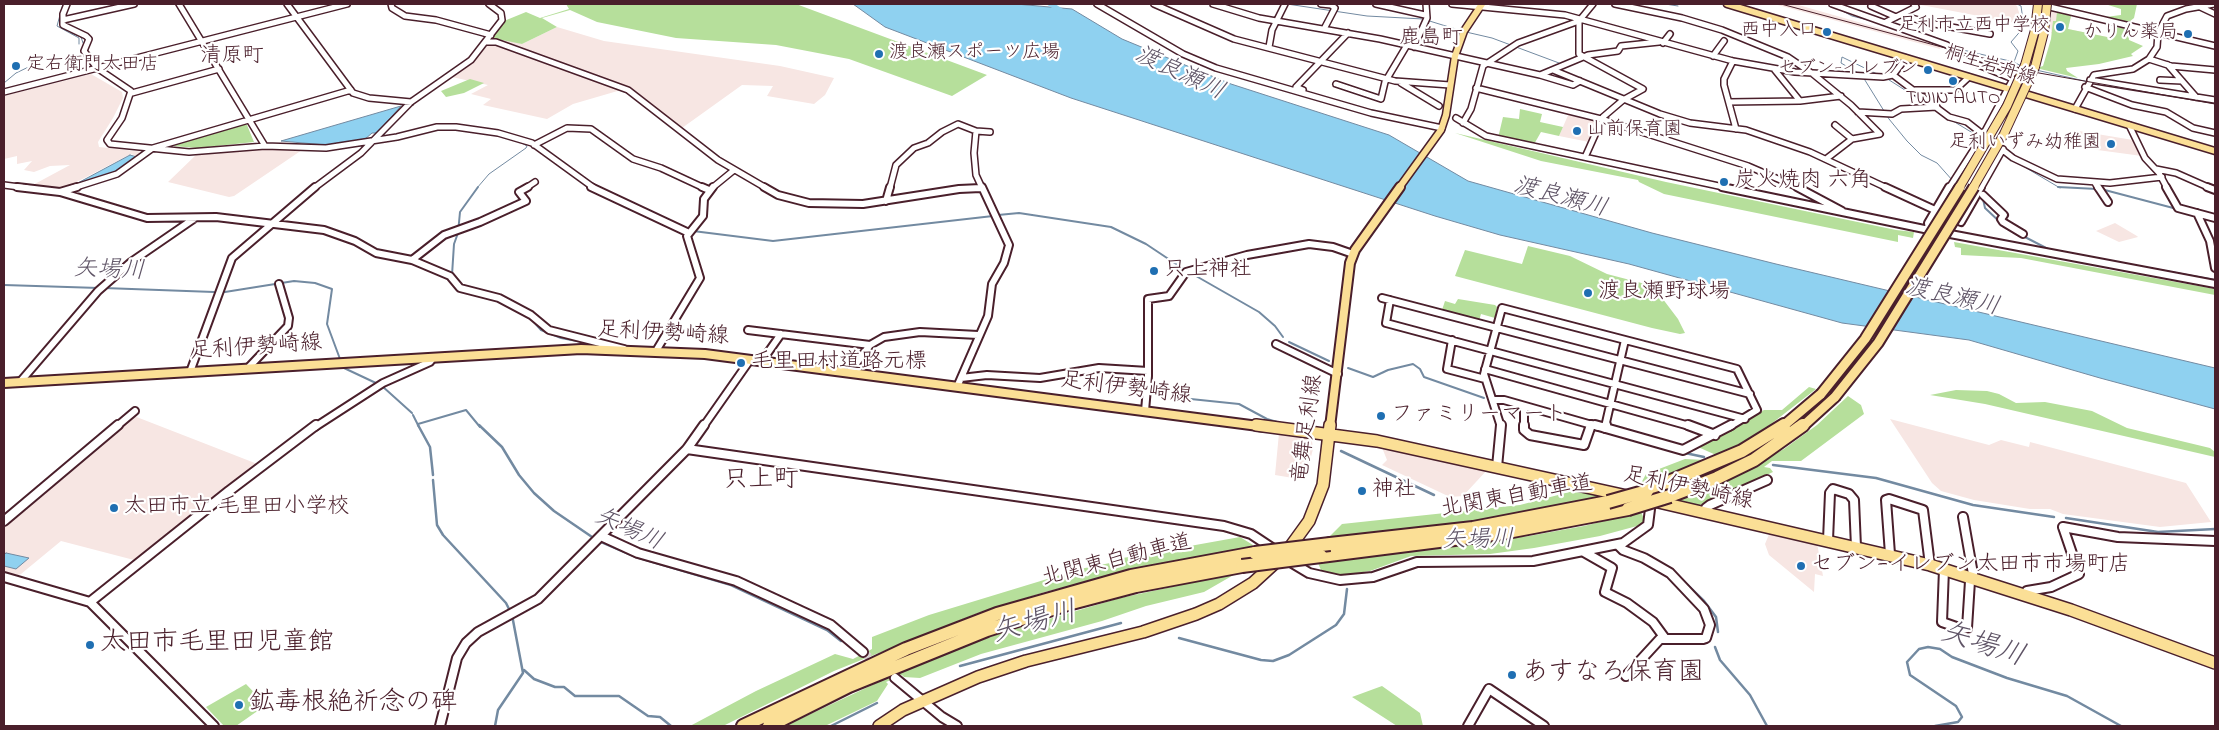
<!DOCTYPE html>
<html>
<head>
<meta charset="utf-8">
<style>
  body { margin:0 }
  #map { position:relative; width:2219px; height:730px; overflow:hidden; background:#fff; font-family:"Indie Flower",sans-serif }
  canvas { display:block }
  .frame { position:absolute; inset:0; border:5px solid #4a1f2b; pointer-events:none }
</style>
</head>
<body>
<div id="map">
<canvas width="2219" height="730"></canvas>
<div class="frame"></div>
</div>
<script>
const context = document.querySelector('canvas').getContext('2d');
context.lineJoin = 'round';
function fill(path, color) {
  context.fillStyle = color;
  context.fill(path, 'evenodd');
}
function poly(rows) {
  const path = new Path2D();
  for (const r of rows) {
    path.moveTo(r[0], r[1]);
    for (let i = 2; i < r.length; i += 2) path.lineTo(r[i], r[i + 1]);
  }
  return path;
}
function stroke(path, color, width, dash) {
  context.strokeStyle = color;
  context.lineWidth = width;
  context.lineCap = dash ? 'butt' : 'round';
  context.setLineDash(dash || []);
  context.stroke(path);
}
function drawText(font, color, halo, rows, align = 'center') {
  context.font = font + ' "Indie Flower","Klee One",sans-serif';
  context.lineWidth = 4.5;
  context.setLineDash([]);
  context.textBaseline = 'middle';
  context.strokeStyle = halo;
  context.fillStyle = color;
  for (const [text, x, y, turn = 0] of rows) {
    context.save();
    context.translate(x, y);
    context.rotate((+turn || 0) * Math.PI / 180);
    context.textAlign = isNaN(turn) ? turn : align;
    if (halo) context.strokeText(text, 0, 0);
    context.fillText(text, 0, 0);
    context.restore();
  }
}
const built = poly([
  [1774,4,1795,4,1942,46,1940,49],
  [1916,4,2014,4,2017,6,2021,19,2035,21,2036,17,2050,20,2051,11,2071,16,2068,29,2112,38,2060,38,2051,33,2050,25,2021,19,2021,24],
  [557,27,604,41,780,66,834,78,825,95,814,104,767,96,773,86,742,85,682,128,629,88,494,40,513,41,522,44],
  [489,43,618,87,616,89,621,90,573,104,547,119,483,105,491,99,471,94,488,85,452,77,475,61],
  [91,74,122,92,123,98,113,118,98,142,99,147,145,152,139,157,131,154,61,190,31,186,70,165,50,166,34,172,24,170,32,161,17,164,17,156,4,159,4,96],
  [1569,113,1597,120,1589,142,1559,136],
  [2073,130,2133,140,2142,156,2090,149],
  [271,149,302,150,234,196,229,197,168,182,196,155],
  [2115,223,2137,236,2138,237,2119,242,2096,231],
  [134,416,260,465,138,559,134,560,61,541,21,574,15,576,4,573,4,526,119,427],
  [1890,419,1989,445,2001,440,2029,447,2030,442,2186,483,2211,522,2160,527,2063,514,2050,509,2030,509,1974,500,1941,491,1932,483],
  [1279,433,1306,437,1312,441,1313,449,1305,480,1275,475],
  [1384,447,1488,469,1463,496,1450,497,1382,465,1387,460,1383,450],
  [1770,532,1817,543,1823,576,1815,574,1814,592,1769,555,1765,544]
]);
const green = poly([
  [566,4,796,4,987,75,952,96,849,59,776,45,676,38,597,22,570,10,542,18,557,27,522,44,492,38,504,21,526,12,540,18,569,9],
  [2105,4,2137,4,2134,18,2129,22,2121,22,2098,18,2121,15,2121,9],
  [2057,12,2071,16,2068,29,2112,38,2114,27,2128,29,2129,40,2143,46,2131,54,2133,56,2099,64,2066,68,2067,71,2078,78,2040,69,2040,67,2043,66,2051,39,2053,21,2056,21],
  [470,79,484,83,464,93,446,97,441,91],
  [1520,109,1542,114,1540,122,1563,127,1559,136,1541,132,1533,146,1498,138,1503,117,1519,119],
  [237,125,247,125,254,142,198,148,172,146],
  [1455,133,1666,182,1896,230,1914,232,1913,238,1898,235,1898,242,1664,194,1639,182,1638,180,1541,161],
  [1954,242,2215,289,2215,295,2021,258,1961,255,1961,248,1955,247],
  [1528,246,1570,256,1607,274,1653,286,1678,319,1685,333,1680,334,1652,328,1455,276,1465,250,1522,264],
  [1458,299,1495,305,1497,307,1495,318,1481,314,1479,321,1444,312,1442,310,1445,301,1455,304],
  [1809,387,1816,389,1771,424,1736,446,1716,455,1698,447,1764,410,1782,410],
  [1956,390,1987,391,1999,394,2016,403,2045,402,2092,411,2127,428,2210,448,2215,452,2215,457,1985,404,1930,395],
  [1848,396,1861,405,1864,414,1801,461,1772,461,1764,467,1770,468,1773,472,1698,506,1674,502,1722,482,1784,449,1817,425],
  [1685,459,1706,460,1639,487,1646,474],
  [1577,490,1603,496,1485,519,1328,538,1342,524,1520,505],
  [1641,512,1645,521,1637,526,1600,536,1534,548,1490,554,1411,556,1370,571,1344,575,1326,574,1321,570,1318,563,1529,536,1584,526],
  [1240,537,1253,545,1251,548,1137,569,1045,592,978,613,834,671,723,726,690,726,756,691,835,654,853,659,872,649,872,637,929,615,1080,569,1115,562,1123,558],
  [1237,573,1204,592,1146,606,1102,621,981,654,920,678,904,677,902,675,886,682,888,684,877,701,825,726,785,726,900,672,998,634,1120,598],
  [246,684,266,705,236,726,224,726,206,707],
  [1382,686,1420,713,1423,726,1397,726,1352,697]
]);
const water = poly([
  [853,4,1016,4,1072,9,1122,39,1231,84,1389,135,1468,181,1652,233,1776,264,2215,368,2215,409,2100,378,1969,340,1842,323,1629,264,1500,235,1435,216,1071,98,885,27,853,4],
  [401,106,377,133,372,133,364,140,326,145,281,141,401,106],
  [130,155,137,157,122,168,106,176,74,185,130,155],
  [6,553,29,558,16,569,4,566,4,555,6,553]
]);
const streamFar2 = poly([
  [63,4,57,26,79,38,79,44],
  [1287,4,1367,16,1423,19,1462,31],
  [1665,4,1678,6],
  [1837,8,1852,16,1872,21],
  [1898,30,1936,44],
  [1466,32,1492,38,1559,63],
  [71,33,81,37,83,43],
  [1963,50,2014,62,2021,66],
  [2014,62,2018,51,2011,42,2024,27,2021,6,2017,4],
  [2036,70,2089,82],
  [1860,74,1841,63,1842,57,1879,75],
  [1863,77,1889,119,1907,141,1921,155,1937,163,1953,181],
  [1886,78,1930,106],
  [4,83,16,73,39,62],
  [1953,121,1981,138],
  [2001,153,2060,188],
  [565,164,579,174],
  [477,188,489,174,526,148,527,146,520,142]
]);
const streamFar1 = poly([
  [2058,187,2097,189],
  [2101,189,2177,209],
  [1979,196,1983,199,1985,208,2002,224],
  [998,215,1019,213,1111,227,1146,244,1185,270],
  [693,231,773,241,993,216],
  [2023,236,2050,250],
  [2104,260,2215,280],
  [1189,272,1259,312,1275,326,1283,337],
  [452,275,454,244,458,233,460,212,478,187],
  [4,285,99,288],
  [104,288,214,292],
  [225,292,294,281,315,283,332,289,327,324,340,359],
  [533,321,541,330,561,338,598,345],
  [1289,342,1329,361],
  [344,368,378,384],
  [1348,368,1373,377,1388,370,1413,364,1420,369,1424,377,1484,398],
  [883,373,945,381],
  [1149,378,1181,398,1239,404,1267,419,1284,424],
  [382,386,412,413],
  [413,415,419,427],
  [418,424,466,410,480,427]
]);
const stream = poly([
  [418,425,430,447,433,475],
  [479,425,502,447,519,475,534,493,554,511,595,539],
  [1341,451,1434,495],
  [1685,453,1704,457],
  [1773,465,1876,478,1973,505,2054,517],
  [433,480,437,525,443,535,506,603,510,611],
  [2066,518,2158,532,2215,529],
  [599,541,636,557,731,585,827,630,841,641],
  [1382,570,1413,559],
  [1672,570,1704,601,1716,617,1718,632],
  [1179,638,1261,660,1273,661,1289,655,1336,625,1344,614,1347,589],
  [1715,647,1720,660,1750,695,1767,726],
  [960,666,1121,623],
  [524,670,534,679,555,687,564,687,575,696,619,696,648,716,660,717,671,726],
  [495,726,498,710,523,673,512,615],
  [831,726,877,703],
  [1935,726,1958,722,1962,717,1956,706,1910,675,1907,662,1919,649,1928,647,1940,649,1952,657,2007,678,2067,696,2121,726]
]);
const river = poly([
  [1046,4,1055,4,1071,14,1064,16,1046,4]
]);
const minorTunnel = poly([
  [863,652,877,664]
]);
const minorFar2 = poly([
  [67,4,63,14,63,25,86,36,89,39,84,51,97,68,131,91,122,118,107,140,110,144,189,152,265,146,326,148,397,137,437,127,456,127,498,133,532,143,594,188],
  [179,4,265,146],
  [287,4,353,93,369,98,411,102],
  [391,4,392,8,405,16,436,20,491,35],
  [1097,4,1183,54,1216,68,1371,113,1442,128],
  [1154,4,1234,39,1395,81,1450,85],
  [1213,4,1259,18,1380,39,1540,75,1588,55,1618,51,1621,46,1659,42],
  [1321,4,1331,5,1335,8,1324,29],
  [1376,4,1425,15],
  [1452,4,1565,15,1733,61,1795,72,1883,77,1893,75,1906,58],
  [1615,4,1682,18,1722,30,1788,57,1813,74,1851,105,1880,134,1852,139,1826,159],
  [1832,4,1947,45,1953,49,1952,53,1959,57,2013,79,1983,135,1949,188],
  [2037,4,2215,46],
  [1871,6,1896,17],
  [2198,6,2215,14],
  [1901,15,1929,23,1990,34],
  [63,20,134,4],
  [1579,21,1579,54,1643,89,1623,100,1603,117,1586,155],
  [1886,22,1916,7,1914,4],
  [486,42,496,42,628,90,718,160,766,188],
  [1663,43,1670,34],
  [1269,47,1272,30,1285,4],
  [1414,47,1427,18,1426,4],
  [1713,56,1724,41],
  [2149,59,2171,66,2215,70],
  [1733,61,1724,79,1724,85,1736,129],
  [2168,65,2196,97],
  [1774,69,1800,101,1841,96],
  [1553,70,1660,114,1690,123,1746,130,1810,152,1887,188],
  [1540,75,1573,85,1580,81],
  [1893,75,1949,117,1967,122,2013,158,2057,179,2110,183,2162,177],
  [2090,80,2215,100],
  [2160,80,2182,81],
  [1401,83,1439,106],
  [1336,84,1381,99,1385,82,1407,45],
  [2085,87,2132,105,2166,112,2193,128,2215,133],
  [1476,88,1601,119,1748,166,1799,188],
  [1303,90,1296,87,1348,33],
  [1915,90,1955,90,1969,77],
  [4,92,347,4],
  [132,93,219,69],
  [1729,102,1800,101],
  [2075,109,2094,75,2133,69,2149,59,2157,47,2158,33,2167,16,2186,9,2214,4],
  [1858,112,1892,114,1901,109,1937,107],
  [1456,118,1486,136,1728,188],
  [1463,123,1471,109,1483,66,1518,43,1579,21,1593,4],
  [1835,125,1852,139],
  [2129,125,2145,158,2159,173,2167,188],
  [534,145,567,128,591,129,633,159,661,168,704,188],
  [2156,169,2176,173,2210,188],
  [2095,183,2098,188],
  [4,185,27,188],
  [73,188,117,174,153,148,351,90],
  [314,188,361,153,411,102,471,60,502,20,501,13,489,4],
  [526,188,535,182],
  [712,188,734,170],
  [890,188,896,165,914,148,928,143,942,132,958,124,976,131],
  [982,188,976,175,974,153,976,131,990,132],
  [1981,188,2003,149]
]);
const minorFar1 = poly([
  [17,187,60,192,147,218,216,217,324,230,355,241,376,253,412,260,450,276,460,288,499,298,531,315,549,330,624,349],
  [591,187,689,233],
  [702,187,709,190],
  [764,187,778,195,809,203,863,204,959,189,981,188],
  [1722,187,1929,230,2215,284],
  [1797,187,1842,211],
  [1885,187,1961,222,1981,187],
  [2098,187,2108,202],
  [2166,187,2178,208,2215,218],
  [2207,187,2215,190],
  [60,192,77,187],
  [1983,195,2004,215,2001,219,2003,222,2023,234],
  [886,201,890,187],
  [2197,213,2210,241,2215,268],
  [1929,230,1928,223,1949,187],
  [412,260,444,235,480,222,526,201,519,192,528,187],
  [1382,298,1750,394],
  [1390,300,1386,323,1745,419],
  [748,330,870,345],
  [1452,340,1447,369,1485,379],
  [1276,344,1338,374],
  [656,351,700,278,687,236,703,216,704,199,713,187],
  [762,361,781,334],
  [248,368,288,326,289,318,279,284],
  [1485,369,1693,427],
  [190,372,232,258,315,187],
  [849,373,870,345,884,337,920,332,978,335],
  [961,378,987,375,1040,378,1099,368,1148,371],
  [20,382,98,291,131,262,195,218],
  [957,387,988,316,992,284,1004,263,1009,245,982,187],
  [1493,400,1504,400,1599,427],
  [1524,406,1524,427],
  [1145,411,1148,376,1148,299,1169,296,1186,272,1247,255,1309,244,1333,247,1353,254],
  [116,427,135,411],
  [315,427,383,383,430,362,433,358],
  [703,427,750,360],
  [1501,427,1484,374,1502,308,1737,369,1757,410,1729,427],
  [1590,427,1591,424],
  [1605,427,1625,340]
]);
const minor = poly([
  [1524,425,1524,430,1530,435,1584,445,1591,425],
  [1595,425,1683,450,1731,425],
  [1688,425,1715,435],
  [1605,428,1606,425],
  [687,449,1224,526,1251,534,1275,550],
  [1497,467,1501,425],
  [1705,513,1706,508,1710,505,1767,480],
  [4,521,118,425],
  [2063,527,2118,537,2215,541],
  [601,536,638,553,736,581,831,625,863,652],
  [1828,540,1830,493,1833,489,1849,494,1854,500,1856,547],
  [1618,545,1623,550,1644,558,1670,573,1704,609,1710,625,1706,638,1703,639,1660,639,1626,676],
  [1584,552,1612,568,1605,592,1627,603,1653,622,1664,637],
  [1890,554,1886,500,1889,499,1923,510,1930,565],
  [1289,561,1309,573,1340,580,1373,577,1417,562,1533,561,1623,543,1648,525,1651,501],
  [1944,569,1942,622,1962,629,1967,628,1970,581,1973,574,1963,517],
  [4,577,90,602,214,726],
  [2027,595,2027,591,2051,587,2079,574,2063,527],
  [90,602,229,491,316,425],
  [895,678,942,717,957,726],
  [440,726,457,658,466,643,478,632,538,599,687,449,704,425],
  [1468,726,1489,689,1544,726]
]);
const majorFar2 = poly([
  [1727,4,2215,151],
  [1399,188,1441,130,1446,115,1455,56,1464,31,1482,4]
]);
const majorFar1 = poly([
  [4,383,581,349,705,354,1266,427],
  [1330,427,1350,263,1355,250,1400,187]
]);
const major = poly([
  [1256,425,1377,441,1627,496],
  [1654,501,1930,565,2071,610,2215,663],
  [1288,550,1309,521,1323,485,1330,425],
  [879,726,903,710,978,677,1026,661,1143,632,1196,614,1219,604,1253,583,1277,561]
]);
const highwayFar2 = poly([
  [2025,65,2035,30],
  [2035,67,2044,32]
]);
const highwayFar1 = poly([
  [1782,427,1821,394],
  [1802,427,1835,397]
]);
const highway = poly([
  [1647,491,1742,451,1784,425],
  [1670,496,1717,478,1754,460,1803,425],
  [1330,544,1473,528,1608,502],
  [1321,556,1502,533,1628,509],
  [743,726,906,649,997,614,1131,576,1255,553],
  [769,726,849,686,987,630,1068,604,1136,586,1242,566]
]);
const rail = poly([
  [1781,4,2039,73,2215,104]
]);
const highwayBridgeFar2 = poly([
  [2035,30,2038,4],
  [2044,32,2047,4],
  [1959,188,2007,106,2025,65],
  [1973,188,2004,134,2035,67]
]);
const highwayBridgeFar1 = poly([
  [1821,394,1865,339,1960,187],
  [1835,397,1878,343,1974,187]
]);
const highwayBridge = poly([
  [1608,502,1647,491],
  [1628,509,1670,496],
  [1255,553,1330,544],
  [1242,566,1321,556]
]);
const markers = [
  [2060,27,5,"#1f6fb2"],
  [1827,32,5,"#1f6fb2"],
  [2188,34,5,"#1f6fb2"],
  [879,54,5,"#1f6fb2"],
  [16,66,5,"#1f6fb2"],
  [1928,70,5,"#1f6fb2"],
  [1953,81,5,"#1f6fb2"],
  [1577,131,5,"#1f6fb2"],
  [2111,144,5,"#1f6fb2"],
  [1724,182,5,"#1f6fb2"],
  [1154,271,5,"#1f6fb2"],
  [1588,293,5,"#1f6fb2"],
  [741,363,5,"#1f6fb2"],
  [1381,416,5,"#1f6fb2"],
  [1362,491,5,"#1f6fb2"],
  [114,508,5,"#1f6fb2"],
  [1801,566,5,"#1f6fb2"],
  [90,645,5,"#1f6fb2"],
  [1512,675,5,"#1f6fb2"],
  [239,705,5,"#1f6fb2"]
];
const farPoinames = [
  ["足利市立西中学校",2050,27],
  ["西中入口",1817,32],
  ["かりん薬局",2178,34],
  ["渡良瀬スポーツ広場",889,54,"left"],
  ["定右衛門太田店",26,66,"left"],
  ["セブン-イレブン",1918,70],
  ["TWIN AUTO",1953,100,"center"],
  ["山前保育園",1587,131,"left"],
  ["足利いずみ幼稚園",2101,144]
];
const farStreetnames = [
  ["桐生岩舟線",1990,67,17]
];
const farQuarternames = [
  ["鹿島町",1431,40],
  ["清原町",232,58]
];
const poiNames = [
  ["炭火焼肉 六角",1734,182],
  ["只上神社",1164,271],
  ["渡良瀬野球場",1598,293],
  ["毛里田村道路元標",751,363],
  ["ファミリーマート",1391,416],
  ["神社",1372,491],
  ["太田市立 毛里田小学校",124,508],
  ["セブン−イレブン太田市市場町店",1811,566]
];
const streetNames = [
  ["足利伊勢崎線",663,335,3],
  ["足利伊勢崎線",256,349,-4],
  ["足利伊勢崎線",1126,390,7],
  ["竜舞足利線",1309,429,-82],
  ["足利伊勢崎線",1688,490,12],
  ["北関東自動車道",1517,498,-10],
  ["北関東自動車道",1117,562,-14]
];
const waterNames = [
  ["渡良瀬川",1179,75,25],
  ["渡良瀬川",1560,199,15],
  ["矢場川",109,272,2],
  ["渡良瀬川",1952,299,13],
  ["矢場川",628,531,24],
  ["矢場川",1478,542,-1]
];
const quarterNames = [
  ["只上町",761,482]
];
const nearPoinames = [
  ["太田市毛里田児童館",100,645],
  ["あすなろ保育園",1522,675],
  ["鉱毒根絶祈念の碑",249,705]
];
const nearWaternames = [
  ["矢場川",1035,625,-15],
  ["矢場川",1982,647,18]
];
fill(built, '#f7e6e3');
fill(green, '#b6df9b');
fill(water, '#8fd1f0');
stroke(water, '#738aa1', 1);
stroke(streamFar2, '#738aa1', 1);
stroke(streamFar1, '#738aa1', 2);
stroke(stream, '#738aa1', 2.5);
fill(river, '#8fd1f0');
stroke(minorTunnel, '#dbd2d5', 8, [8, 4.5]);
stroke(minorFar2, '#4a1f2b', 8);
stroke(minorFar1, '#4a1f2b', 10);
stroke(minor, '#4a1f2b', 12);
stroke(majorFar2, '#4a1f2b', 9);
stroke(majorFar1, '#4a1f2b', 12);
stroke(major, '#4a1f2b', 14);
stroke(highwayFar2, '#4a1f2b', 10);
stroke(highwayFar1, '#4a1f2b', 13);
stroke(highway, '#4a1f2b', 16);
stroke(minorFar2, '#fff', 5);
stroke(minorFar1, '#fff', 6);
stroke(minor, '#fff', 8);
stroke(majorFar2, '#fbdf96', 6);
stroke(majorFar1, '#fbdf96', 8);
stroke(major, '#fbdf96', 11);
stroke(highwayFar2, '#fbdf96', 8);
stroke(highwayFar1, '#fbdf96', 9);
stroke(highway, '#fbdf96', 12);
stroke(rail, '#4a1f2b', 1);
stroke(highwayBridgeFar2, '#4a1f2b', 10, []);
stroke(highwayBridgeFar1, '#4a1f2b', 13, []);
stroke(highwayBridge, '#4a1f2b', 16, []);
stroke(highwayBridgeFar2, '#fbdf96', 8);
stroke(highwayBridgeFar1, '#fbdf96', 9);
stroke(highwayBridge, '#fbdf96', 12);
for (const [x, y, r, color] of markers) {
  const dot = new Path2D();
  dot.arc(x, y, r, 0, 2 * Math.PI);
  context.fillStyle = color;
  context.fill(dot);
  stroke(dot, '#fff', 2);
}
drawText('19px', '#4a1f2b', '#fff', farPoinames, 'right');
drawText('19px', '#4a1f2b', '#fff', farStreetnames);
drawText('21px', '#4a1f2b', '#fff', farQuarternames);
drawText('22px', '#4a1f2b', '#fff', poiNames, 'left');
drawText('22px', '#4a1f2b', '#fff', streetNames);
drawText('italic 24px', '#5f5466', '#fff', waterNames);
drawText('25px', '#4a1f2b', '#fff', quarterNames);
drawText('26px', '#4a1f2b', '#fff', nearPoinames, 'left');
drawText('italic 29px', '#5f5466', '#fff', nearWaternames);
</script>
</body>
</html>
